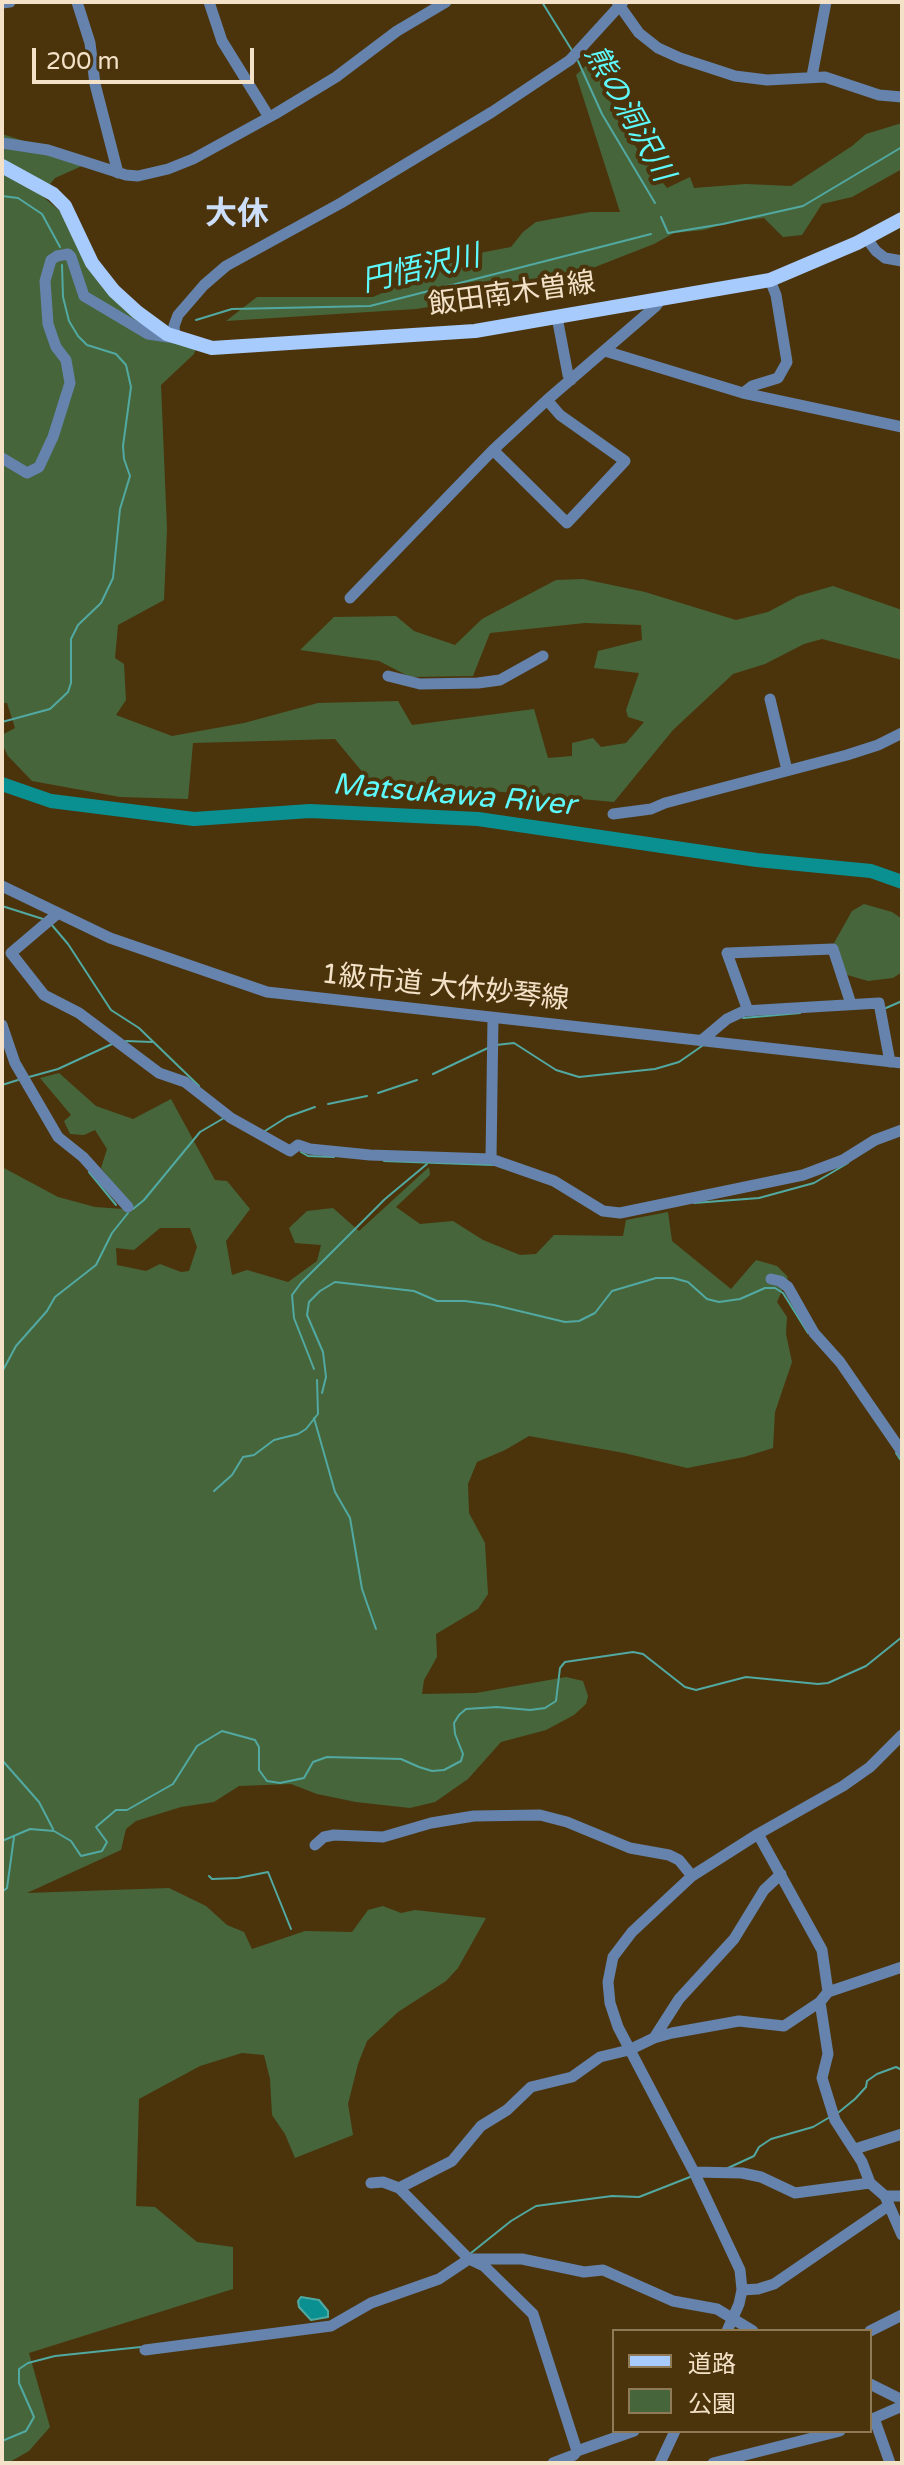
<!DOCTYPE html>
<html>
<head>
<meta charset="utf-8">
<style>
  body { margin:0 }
  #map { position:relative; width:904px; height:2465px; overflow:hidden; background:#4b340c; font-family:"Varela Round","Noto Sans JP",sans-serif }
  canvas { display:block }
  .frame { position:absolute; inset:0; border:4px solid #f4e2c8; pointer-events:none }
  .legend { position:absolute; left:612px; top:2329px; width:260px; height:104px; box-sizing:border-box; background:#4b340c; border:2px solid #8f7a57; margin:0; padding:10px 14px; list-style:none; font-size:24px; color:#f4e2c8 }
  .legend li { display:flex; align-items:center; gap:16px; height:40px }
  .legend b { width:40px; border:2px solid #8f7a57 }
  .scale { position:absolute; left:32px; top:48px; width:222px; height:36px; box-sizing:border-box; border:4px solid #f4e2c8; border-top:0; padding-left:10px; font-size:24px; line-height:28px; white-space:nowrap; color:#f4e2c8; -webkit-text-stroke:6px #4b340c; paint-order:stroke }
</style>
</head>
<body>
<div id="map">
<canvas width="904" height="2465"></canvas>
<div class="frame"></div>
<ul class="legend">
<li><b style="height:10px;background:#a7cbfd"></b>道路</li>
<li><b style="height:22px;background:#47653b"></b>公園</li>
</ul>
<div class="scale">200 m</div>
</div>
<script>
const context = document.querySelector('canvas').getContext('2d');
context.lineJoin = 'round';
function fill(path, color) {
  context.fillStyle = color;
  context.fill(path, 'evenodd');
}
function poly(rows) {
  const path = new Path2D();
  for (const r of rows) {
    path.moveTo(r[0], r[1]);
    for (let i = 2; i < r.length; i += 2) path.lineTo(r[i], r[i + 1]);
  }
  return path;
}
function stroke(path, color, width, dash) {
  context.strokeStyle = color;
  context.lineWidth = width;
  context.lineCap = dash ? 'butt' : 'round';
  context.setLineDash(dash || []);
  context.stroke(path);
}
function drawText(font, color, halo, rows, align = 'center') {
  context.font = font + ' "Varela Round","Noto Sans JP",sans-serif';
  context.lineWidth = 8;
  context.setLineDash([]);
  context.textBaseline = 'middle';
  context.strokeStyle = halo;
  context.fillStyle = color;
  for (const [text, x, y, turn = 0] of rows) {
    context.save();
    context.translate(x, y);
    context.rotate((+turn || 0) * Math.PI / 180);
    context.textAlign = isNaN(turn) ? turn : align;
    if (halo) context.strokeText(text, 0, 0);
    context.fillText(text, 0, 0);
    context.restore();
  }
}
const green = poly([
  [594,58,620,126,667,188,690,177,694,188,746,184,791,186,852,146,866,134,902,123,902,169,852,197,822,204,802,235,783,237,764,218,730,222,704,230,674,233,654,244,590,269,473,300,416,309,226,321,257,297,373,297,469,255,511,247,523,232,536,222,590,212,620,212,576,75],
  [2,134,91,162,55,178,41,195,61,212,73,232,87,268,149,329,196,348,194,354,161,385,167,529,164,600,118,625,115,658,124,664,126,700,116,715,172,736,244,723,318,703,398,701,412,725,534,709,548,758,572,756,572,743,593,738,601,747,626,743,644,722,628,717,626,710,639,673,594,668,598,651,642,640,641,625,585,623,490,633,473,676,410,677,379,661,300,650,334,617,396,616,414,631,455,645,482,619,556,580,583,579,645,592,736,620,768,612,798,596,833,586,902,610,902,660,822,639,804,644,765,664,733,674,673,730,614,802,369,780,335,739,193,743,188,799,120,797,32,781,8,756,2,744,2,735,15,728,7,703,2,703],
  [864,904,892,912,902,919,902,972,893,978,868,981,844,974,834,943,852,911],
  [59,1073,96,1106,133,1119,171,1099,215,1180,227,1181,250,1209,226,1241,232,1275,247,1270,288,1282,317,1261,321,1245,295,1243,289,1228,307,1211,333,1208,359,1231,429,1167,430,1175,396,1207,420,1224,453,1221,483,1240,520,1255,536,1254,554,1235,623,1236,626,1220,668,1212,672,1241,731,1289,756,1260,777,1266,788,1277,777,1302,787,1317,786,1334,792,1362,775,1412,773,1448,744,1457,687,1468,624,1453,529,1436,505,1450,477,1462,468,1484,469,1513,485,1543,488,1594,478,1609,436,1634,437,1657,424,1680,422,1694,476,1693,566,1677,583,1681,588,1696,586,1704,574,1715,546,1730,501,1742,468,1779,435,1802,410,1808,356,1802,317,1794,291,1784,239,1786,214,1802,181,1807,136,1821,126,1829,121,1850,27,1893,169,1888,206,1906,227,1925,244,1932,252,1949,305,1931,352,1932,368,1910,383,1906,401,1913,415,1910,486,1918,458,1968,446,1981,398,2012,367,2041,358,2064,348,2104,353,2135,295,2158,285,2134,272,2115,270,2079,264,2055,242,2053,200,2066,139,2099,136,2206,155,2207,197,2242,233,2247,233,2289,29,2353,50,2427,29,2451,8,2463,2,2461,2,1167,58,1197,95,1207,123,1209,117,1189,101,1168,107,1149,95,1130,84,1135,70,1134,64,1121,71,1115,40,1078],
  [160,1228,190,1228,197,1247,189,1271,181,1272,160,1264,146,1271,117,1265,116,1248,134,1250]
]);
const water = poly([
  [301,2297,319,2300,328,2311,328,2317,311,2320,299,2307,298,2301,301,2297]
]);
const stream = poly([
  [542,2,573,52],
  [578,61,602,114,655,203],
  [2,196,18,198,42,214,60,247],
  [661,217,668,233,723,224,803,206,902,147],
  [196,320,232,309,370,306,651,234],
  [2,722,50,709,68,692,71,683,71,639,78,625,101,603,113,578,120,509,130,476,124,459,123,446,131,387,126,365,116,354,87,345,78,336,69,321,63,297,62,265],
  [2,906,43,919],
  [51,924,68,944,111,1010,139,1028,199,1086],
  [886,1008,902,1001],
  [743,1018,800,1013],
  [126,1041,152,1042],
  [496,1045,514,1043,556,1070,579,1077,655,1069,679,1062,702,1046],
  [433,1074,490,1047],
  [29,1077,58,1069,112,1044],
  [2,1085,18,1080],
  [378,1093,417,1080],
  [328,1104,367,1096],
  [265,1131,287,1117,315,1107],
  [301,1152,308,1156,334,1157],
  [384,1161,493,1165],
  [89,1172,116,1205],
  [694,1203,759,1198,814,1183,848,1163],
  [133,1209,144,1200,200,1132,224,1118],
  [314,1369,294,1318,292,1295,301,1283,385,1199,427,1164],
  [2,1372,16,1346,47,1311,55,1297,96,1265,112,1233,128,1213],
  [322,1393,326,1377,323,1352,307,1315,309,1302,320,1291,335,1282,414,1291,437,1301,465,1301,494,1305,565,1322,579,1321,595,1313,612,1291,656,1278,673,1278,688,1282,707,1299,719,1302,740,1299,765,1288,775,1288,783,1293,808,1333],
  [314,1418,335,1492,350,1518,362,1589,376,1629],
  [2,1426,2,1430],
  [896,1453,902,1462],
  [214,1491,232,1475,243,1457,254,1455,274,1440,298,1434,306,1429,318,1414,317,1380],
  [2,1760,39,1802,53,1829],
  [2,1841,30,1829,54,1831,71,1841,81,1856,102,1851,107,1842,96,1827,116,1810,127,1810,173,1784,197,1746,222,1731,255,1740,259,1747,259,1770,267,1781,280,1783,304,1778,313,1762,327,1757,401,1759,419,1767,432,1771,444,1770,461,1761,463,1754,455,1734,454,1723,459,1715,466,1709,497,1707,530,1710,545,1708,556,1701,560,1668,565,1662,633,1652,643,1654,685,1687,696,1690,746,1677,818,1684,828,1683,866,1666,902,1637],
  [209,1876,212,1879,238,1878,268,1872,291,1929],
  [2,1892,7,1888,14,1837],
  [839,2112,855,2099,866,2087,867,2081,877,2074,896,2067,902,2070],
  [728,2168,754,2156,759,2147,771,2139,813,2127,830,2117],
  [471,2253,511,2221,536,2206,612,2196,639,2197,690,2177],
  [2,2441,26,2431,34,2417,19,2383,19,2369,28,2363,55,2356,141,2347]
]);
const river = poly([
  [2,784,51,801,194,819,310,811,478,819,757,860,871,871,902,882]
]);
const minor = poly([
  [77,2,90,43,95,84,118,173],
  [209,2,222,41,269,117],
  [617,2,639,33,658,48,680,58,735,76,767,80,825,77,879,95,902,97],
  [2,3,10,2],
  [812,76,826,2],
  [2,143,48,150,126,175,138,176,168,169,193,159,275,114,336,77,397,31,446,2],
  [867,239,876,251,885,258,902,261],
  [557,317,568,375,571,380],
  [605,351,743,393,902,427],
  [743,393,752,386,778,378,787,362,776,295,770,280],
  [493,450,567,523,625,461,560,415,547,400],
  [2,458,27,473,39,467,53,437,70,383,66,360,56,347,48,324,45,281,51,260,57,256,68,254,71,257,84,296,148,334,175,338,174,326,178,315,204,285,226,266,341,203,492,112,570,60,623,2],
  [350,598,493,450,547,400,656,306,661,299],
  [388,676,420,684,478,683,500,680,543,656],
  [770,699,787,770],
  [613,814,651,809,665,803,847,755,878,745,902,733],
  [2,886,110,938,267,992,902,1063],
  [57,914,11,953,44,995,79,1013,159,1073,185,1082,231,1118,290,1151,298,1145,310,1149,370,1155,491,1159,554,1181,603,1211,620,1213,803,1175,843,1160,875,1140,902,1130],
  [748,1011,727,953,833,949,851,1004],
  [2,1025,15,1063,58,1137,83,1157,128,1207],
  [702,1040,727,1019,744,1011,879,1003,890,1062],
  [491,1159,493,1018],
  [771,1279,780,1281,788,1287,814,1333,840,1362,902,1452],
  [758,1834,822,1950,828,1992],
  [315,1845,324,1837,334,1835,383,1837,431,1823,474,1816,540,1815,567,1822,630,1848,669,1855,679,1860,692,1876],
  [820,2002,828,2054,822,2078,835,2120,862,2162,870,2183,885,2196,902,2235],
  [654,2038,679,1999,734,1939,764,1890,781,1874],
  [855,2149,902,2134],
  [694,2172,742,2173,761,2177,795,2193,870,2183],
  [371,2183,383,2182,399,2188,469,2259,484,2266,533,2314,577,2451],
  [399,2188,452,2161,481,2126,507,2110,531,2087,572,2077,600,2057,629,2050,654,2038,672,2033,739,2021,784,2026,820,2002,828,1992,902,1967],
  [885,2196,902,2196],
  [742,2290,758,2289,774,2284,888,2206],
  [727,2331,739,2304,742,2290,740,2270,694,2172,618,2027,610,2003,608,1982,613,1957,632,1932,692,1876,758,1834,843,1786,870,1767,902,1735],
  [870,2331,902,2315],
  [145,2350,331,2326,371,2303,439,2279,469,2259,522,2259,584,2272,603,2270,673,2301,717,2309,753,2331],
  [870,2384,902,2400],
  [874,2418,890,2463],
  [870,2420,902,2406],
  [553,2463,574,2455,577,2451,634,2431],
  [660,2463,675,2431],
  [713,2463,840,2431]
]);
const major = poly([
  [2,166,53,194,65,206,92,263,114,291,137,312,167,334,212,348,475,331,770,280,857,243,902,219]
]);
const streetNames = [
  ["飯田南木曽線",512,295,-8],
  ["1級市道 大休妙琴線",445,988,6]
];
const waterNames = [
  ["熊の洞沢川",628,114,61],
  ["円悟沢川",421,270,-13],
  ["Matsukawa River",454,796,5]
];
const quarterNames = [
  ["大休",237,216]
];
fill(green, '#47653b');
fill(water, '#0b9092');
stroke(water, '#51a9a2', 2);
stroke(stream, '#51a9a2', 2);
stroke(river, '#0b9092', 14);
stroke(minor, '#6583ac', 11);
stroke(major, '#a7cbfd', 14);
drawText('28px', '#f4e2c8', '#4b340c', streetNames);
drawText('italic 30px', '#5df9fc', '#4b340c', waterNames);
drawText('bold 32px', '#cddff8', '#4b340c', quarterNames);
</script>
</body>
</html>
